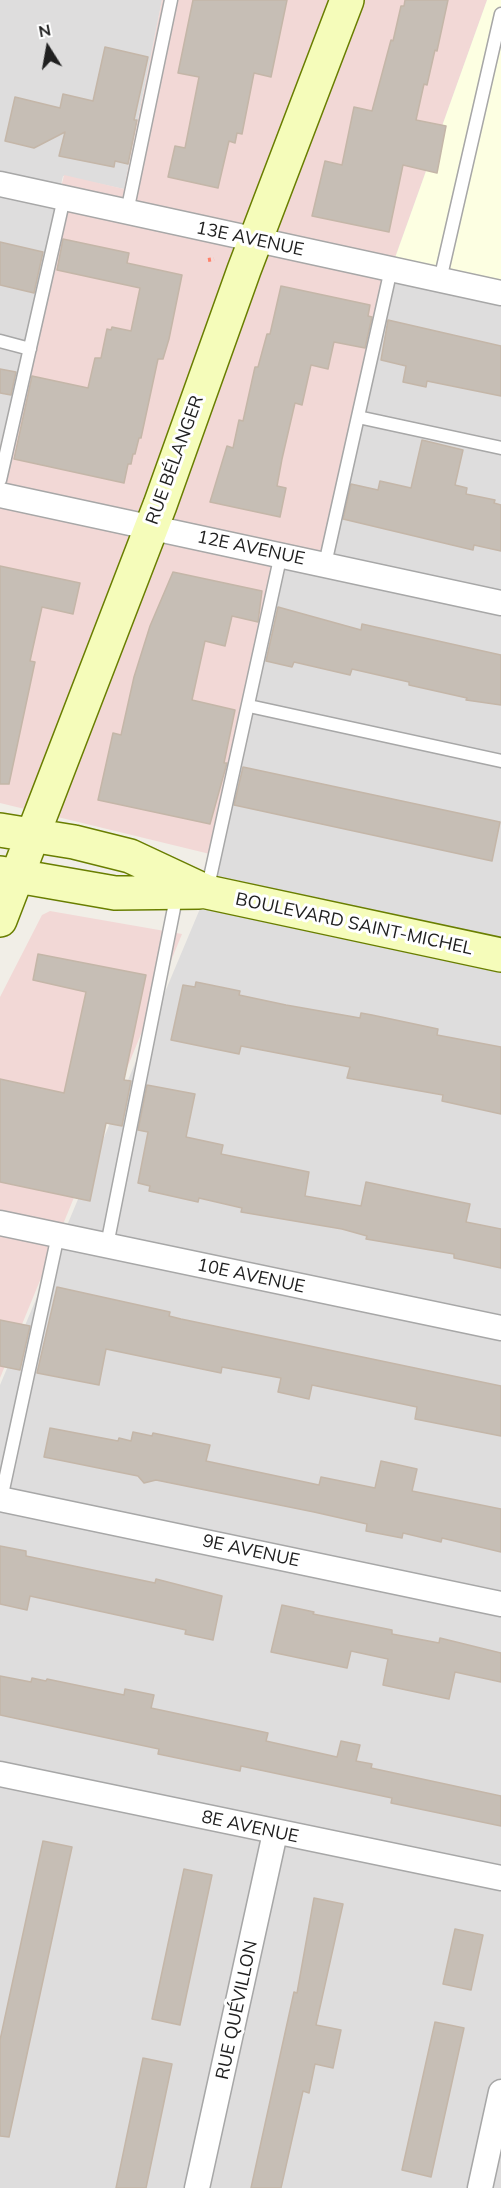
<!DOCTYPE html>
<html>
<head>
<meta charset="utf-8">
<style>
  body { margin:0 }
  #map { position:relative; width:501px; height:2188px; overflow:hidden; background:#f1eee7; font-family:Mulish,sans-serif }
  canvas { display:block }
  .north { position:absolute; left:18px; top:18px; width:60px; height:60px; -webkit-text-stroke:4px #fff; paint-order:stroke; rotate:349deg; font-size:16px; font-weight:700; line-height:24px; text-align:center; color:#202020 }
  .north::after { content:''; display:block; margin:auto; width:21px; height:27px; background:#202020; clip-path:polygon(50% 0,100% 100%,50% 72%,0 100%) }
</style>
</head>
<body>
<div id="map">
<canvas width="501" height="2188"></canvas>
<div class="north">N</div>
</div>
<script>
const context = document.querySelector('canvas').getContext('2d');
context.lineJoin = 'round';
function fill(path, color) {
  context.fillStyle = color;
  context.fill(path, 'evenodd');
}
function poly(rows) {
  const path = new Path2D();
  for (const r of rows) {
    path.moveTo(r[0], r[1]);
    for (let i = 2; i < r.length; i += 2) path.lineTo(r[i], r[i + 1]);
  }
  return path;
}
function stroke(path, color, width, dash) {
  context.strokeStyle = color;
  context.lineWidth = width;
  context.lineCap = dash ? 'butt' : 'round';
  context.setLineDash(dash || []);
  context.stroke(path);
}
function drawText(font, color, halo, rows, align = 'center') {
  context.font = font + ' Mulish,sans-serif';
  context.lineWidth = 6;
  context.setLineDash([]);
  context.textBaseline = 'middle';
  context.strokeStyle = halo;
  context.fillStyle = color;
  for (const [text, x, y, turn = 0] of rows) {
    context.save();
    context.translate(x, y);
    context.rotate((+turn || 0) * Math.PI / 180);
    context.textAlign = isNaN(turn) ? turn : align;
    if (halo) context.strokeText(text, 0, 0);
    context.fillText(text, 0, 0);
    context.restore();
  }
}
const residential = poly([
  [0,0,162,0,124,189,63,176,0,447],
  [480,0,501,0,501,2188,0,2188,0,1385,207,892,281,554,391,269]
]);
const commercial = poly([
  [162,0,487,0,391,269,325,564,281,554,214,855,0,803,0,447,64,175,124,189],
  [50,911,182,934,0,1378,0,997,42,915]
]);
const education = poly([
  [487,0,501,0,501,293,391,269]
]);
const building = poly([
  [193,0,287,0,271,77,254,73,242,134,237,133,235,143,229,141,218,188,168,177,175,146,185,148,199,77,178,73,193,0],
  [405,0,448,0,437,51,435,50,427,85,424,84,416,120,446,126,437,173,403,165,389,232,312,216,325,161,342,165,354,107,372,111,391,40,393,41,401,6,404,6,405,0],
  [105,47,148,57,134,120,137,120,128,164,115,161,114,167,59,156,65,132,34,148,5,141,15,97,60,108,63,94,93,101,105,47],
  [63,239,129,253,127,263,182,275,169,339,163,359,158,359,141,438,139,438,135,454,133,454,131,464,128,464,124,483,14,459,32,376,88,388,95,358,101,358,107,329,111,330,112,327,131,331,140,288,57,270,63,239],
  [0,242,43,252,34,293,0,285,0,242],
  [281,286,370,305,368,316,372,317,365,348,334,342,328,369,311,365,302,405,295,403,282,459,277,486,286,488,280,517,210,502,227,446,233,448,239,420,243,421,255,367,258,367,267,334,270,334,281,286],
  [388,320,501,346,501,396,427,381,426,387,403,382,406,366,381,360,388,320],
  [0,369,16,372,11,395,0,393,0,369],
  [422,440,463,450,455,485,467,488,466,494,495,500,494,503,501,505,501,551,474,545,473,550,343,519,351,484,378,490,380,481,411,488,422,440],
  [0,566,80,583,73,614,42,607,30,661,35,662,9,784,0,784,0,566],
  [173,572,262,591,258,622,232,616,225,646,205,641,192,700,235,710,224,763,227,763,210,824,98,800,113,733,121,735,134,677,150,626,173,572],
  [278,607,361,630,362,624,501,655,501,705,466,700,467,698,409,685,409,682,352,669,350,675,294,662,292,667,266,661,278,607],
  [243,767,500,822,492,861,234,805,243,767],
  [38,954,146,975,124,1080,131,1081,122,1126,106,1123,90,1201,0,1182,0,1079,64,1093,86,992,33,980,38,954],
  [196,982,240,991,239,995,286,1005,360,1018,361,1013,372,1015,438,1029,437,1035,501,1047,501,1114,442,1101,443,1095,347,1078,350,1067,241,1046,239,1054,171,1040,183,985,195,987,196,982],
  [147,1085,195,1094,186,1137,223,1145,221,1154,309,1172,305,1196,361,1206,366,1182,470,1204,466,1222,501,1229,501,1268,454,1258,454,1254,366,1239,367,1236,342,1229,241,1212,242,1208,199,1198,198,1202,149,1191,150,1186,138,1183,148,1132,138,1130,147,1085],
  [57,1287,170,1312,169,1316,181,1319,501,1386,501,1436,415,1419,417,1407,312,1385,309,1399,278,1392,281,1378,222,1367,221,1373,106,1349,99,1385,37,1373,57,1287],
  [0,1320,30,1326,20,1370,0,1366,0,1320],
  [50,1428,118,1441,119,1438,131,1441,133,1432,152,1436,153,1433,210,1445,206,1461,319,1485,321,1477,375,1488,381,1461,417,1469,412,1491,501,1509,501,1552,442,1538,441,1542,403,1533,402,1538,366,1531,367,1524,314,1512,156,1480,144,1483,138,1476,44,1457,50,1428],
  [0,1546,26,1551,26,1556,155,1583,156,1579,222,1596,213,1640,185,1634,186,1630,30,1596,27,1610,0,1604,0,1546],
  [282,1605,314,1612,313,1614,392,1630,392,1634,439,1643,440,1638,501,1653,501,1682,455,1672,449,1699,383,1685,388,1659,351,1651,347,1668,271,1652,282,1605],
  [0,1676,31,1682,32,1678,46,1681,47,1679,124,1695,125,1689,154,1695,151,1708,268,1733,266,1741,337,1757,341,1741,360,1745,356,1761,372,1764,371,1768,501,1796,501,1826,391,1803,392,1798,241,1766,240,1771,158,1754,159,1749,0,1715,0,1676],
  [43,1841,72,1847,9,2137,0,2136,0,2040,43,1841],
  [184,1869,212,1875,180,2025,152,2019,184,1869],
  [314,1898,343,1904,316,2025,341,2030,333,2068,315,2064,309,2093,303,2091,281,2188,251,2188,294,1992,297,1993,314,1898],
  [455,1929,483,1935,471,1990,443,1984,455,1929],
  [435,2022,464,2028,431,2177,402,2170,435,2022],
  [143,2058,172,2064,146,2188,116,2188,143,2058]
]);
const path = poly([
  [208,260,214,259]
]);
const lane = poly([
  [127,212,171,0],
  [440,280,501,14],
  [0,341,30,349],
  [358,417,501,448],
  [0,480,64,198],
  [325,564,391,269],
  [249,706,501,761],
  [207,891,281,554],
  [107,1245,177,893],
  [1,1499,58,1235]
]);
const street = poly([
  [0,184,501,293],
  [0,495,501,603],
  [0,1223,501,1328],
  [0,1499,501,1604],
  [0,1774,501,1878],
  [197,2188,275,1833],
  [480,2188,501,2092]
]);
const secondary = poly([
  [0,830,74,842,130,856,207,892,501,955],
  [0,873,115,893,199,892],
  [0,920,160,505,244,270,347,0]
]);
const streetNames = [
  ["13E AVENUE",250,239,12],
  ["RUE BÉLANGER",175,460,-70],
  ["12E AVENUE",251,548,12],
  ["BOULEVARD SAINT-MICHEL",354,924,12],
  ["10E AVENUE",251,1276,12],
  ["9E AVENUE",251,1551,12],
  ["8E AVENUE",250,1827,12],
  ["RUE QUÉVILLON",237,2010,-78]
];
fill(residential, '#dedddd');
fill(commercial, '#f2d8d6');
fill(education, '#fdffe2');
fill(building, '#c6beb5');
stroke(building, '#c4b6a8', 1.5);
stroke(lane, '#a7a7a7', 15);
stroke(street, '#a7a7a7', 27);
stroke(secondary, '#697e00', 36);
stroke(path, '#ff816a', 4, [3, 3]);
stroke(lane, '#fff', 12);
stroke(street, '#fff', 24);
stroke(secondary, '#f5fcba', 33);
drawText('18px', '#202020', '#fff', streetNames);
</script>
</body>
</html>
